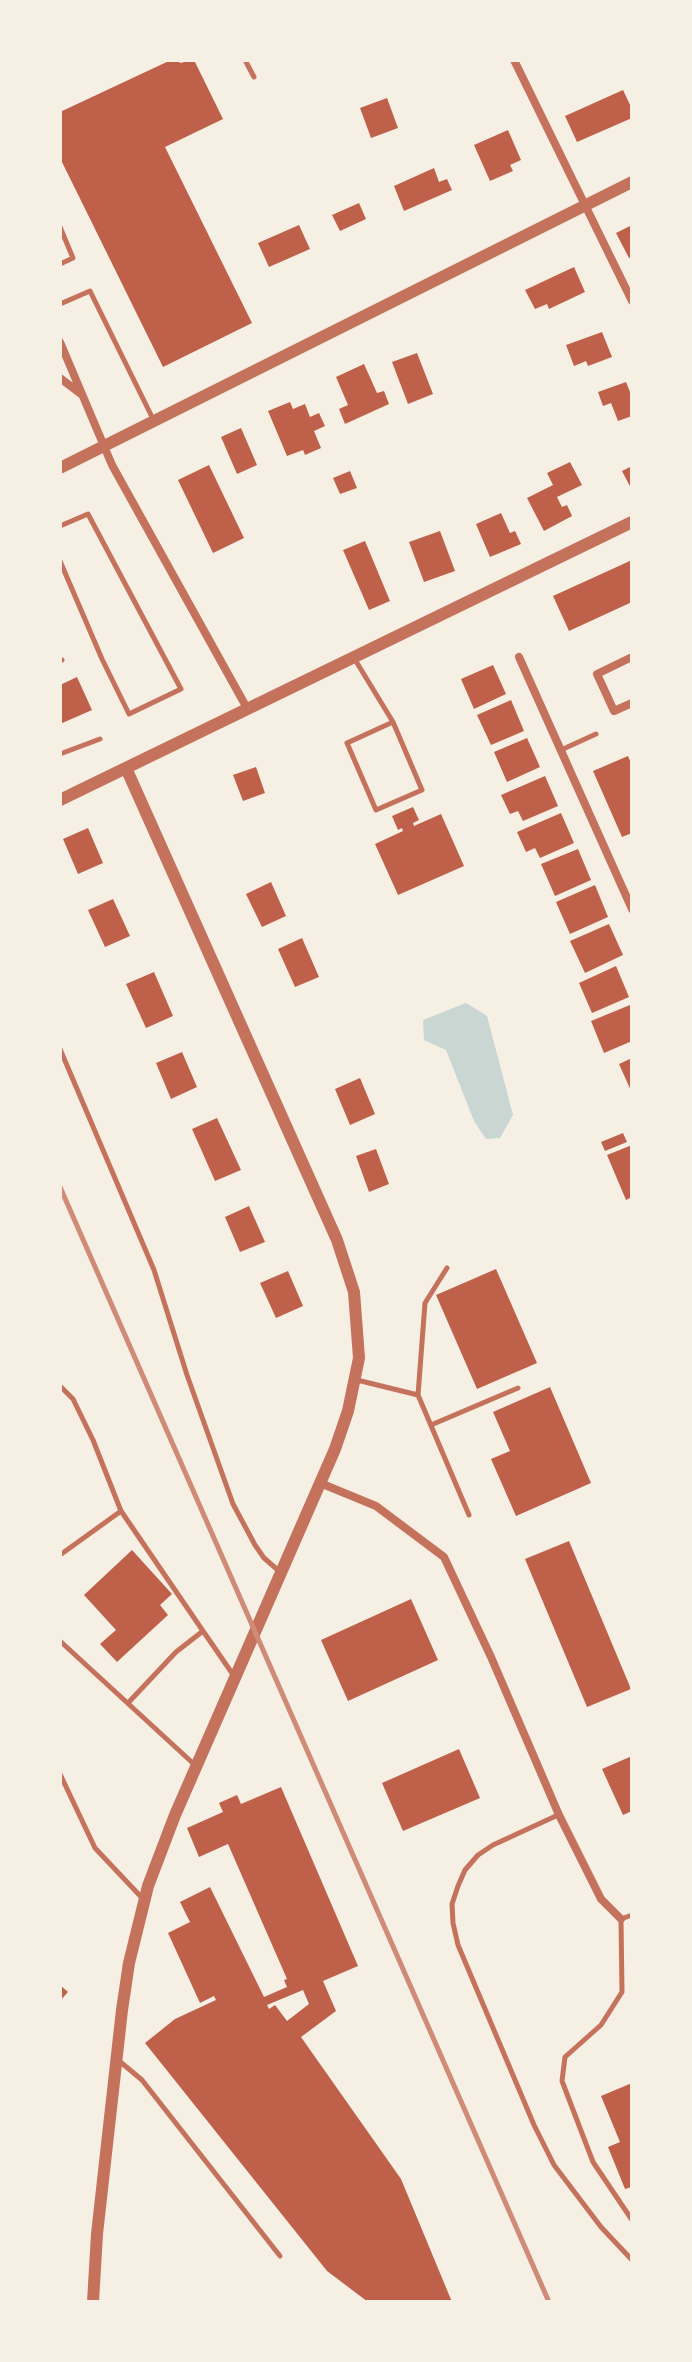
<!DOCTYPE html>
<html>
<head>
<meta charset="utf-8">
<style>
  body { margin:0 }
  #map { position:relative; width:692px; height:2362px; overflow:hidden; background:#f6efe4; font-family:"Golos Text",sans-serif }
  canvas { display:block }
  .frame { position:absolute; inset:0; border:62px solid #f6efe4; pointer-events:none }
</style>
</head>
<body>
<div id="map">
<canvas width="692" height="2362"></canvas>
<div class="frame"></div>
</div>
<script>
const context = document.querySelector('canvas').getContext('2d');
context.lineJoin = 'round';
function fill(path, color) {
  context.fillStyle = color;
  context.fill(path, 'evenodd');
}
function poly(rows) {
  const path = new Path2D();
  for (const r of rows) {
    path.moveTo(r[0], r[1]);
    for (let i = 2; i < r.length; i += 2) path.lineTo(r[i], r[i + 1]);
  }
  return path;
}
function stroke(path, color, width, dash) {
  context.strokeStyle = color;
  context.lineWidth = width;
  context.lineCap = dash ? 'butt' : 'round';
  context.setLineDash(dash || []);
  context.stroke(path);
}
const water = poly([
  [466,1003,487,1016,513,1115,500,1138,486,1139,474,1121,446,1050,424,1040,423,1020]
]);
const building = poly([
  [171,60,178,60,180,63,194,60,223,119,165,147,252,323,163,367,60,158,60,112],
  [623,90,632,109,632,118,577,142,565,116],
  [387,98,398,128,371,138,360,108],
  [508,130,521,160,510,165,513,171,490,181,474,145],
  [434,168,439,182,447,179,452,190,404,211,394,186],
  [359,203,366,219,340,231,332,215],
  [299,225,310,249,269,267,258,243],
  [632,225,632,257,629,258,616,233],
  [574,267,585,292,549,309,547,304,535,309,525,290],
  [602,332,612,357,588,366,586,361,574,366,566,345],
  [417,353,433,394,408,404,392,362],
  [364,364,377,393,384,391,389,404,345,424,339,409,348,405,336,377],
  [626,382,632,397,632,416,618,421,611,403,603,406,598,392],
  [290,402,293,409,305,404,310,417,319,413,325,426,314,431,321,448,305,455,303,450,287,456,268,411],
  [241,428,257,465,237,474,221,437],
  [570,462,582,485,557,497,562,507,567,505,572,516,544,531,527,498,553,485,547,473],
  [209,465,244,538,213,553,178,480],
  [632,466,632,490,622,471],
  [350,471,357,488,340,494,333,478],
  [501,513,510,533,515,531,521,544,490,557,476,524],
  [440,531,455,571,424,582,409,542],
  [365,541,390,601,369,610,343,550],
  [632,560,632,602,569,631,553,596],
  [493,665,506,694,474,709,461,679],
  [77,677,92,710,60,724,60,685],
  [511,700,524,731,491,745,477,715],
  [527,738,540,767,507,782,494,752],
  [628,756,632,766,632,833,622,837,593,771],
  [256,767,265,793,243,801,233,775],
  [545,776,558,806,523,821,518,811,510,814,501,795],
  [413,807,419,820,413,823,414,826,441,814,464,866,398,895,375,844,403,831,402,828,398,830,392,816],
  [561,813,574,843,540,858,535,848,526,852,517,832],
  [88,828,103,863,78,874,63,839],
  [578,849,591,880,555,896,541,864],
  [271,882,286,916,262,927,246,894],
  [595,885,608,917,570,934,556,902],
  [113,899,130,936,105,947,88,910],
  [609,924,623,955,585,973,570,941],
  [302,938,319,977,295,987,278,949],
  [616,966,629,997,592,1013,579,983],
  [154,972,173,1016,146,1028,126,984],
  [630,1005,632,1041,604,1053,591,1021],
  [182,1052,197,1087,171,1099,156,1063],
  [632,1058,632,1093,619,1064],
  [360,1078,375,1114,350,1125,335,1089],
  [217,1118,241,1170,215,1181,192,1129],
  [623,1133,627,1142,605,1151,601,1142],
  [632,1145,632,1197,626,1200,607,1155],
  [376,1149,389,1184,369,1192,356,1156],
  [249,1206,265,1242,240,1252,225,1217],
  [496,1269,537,1363,477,1389,436,1295],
  [288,1271,303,1306,276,1318,260,1283],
  [550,1387,591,1483,516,1516,491,1459,510,1451,493,1412],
  [569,1541,631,1689,587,1707,525,1559],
  [132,1550,172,1594,160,1605,168,1615,117,1662,100,1644,116,1630,84,1595],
  [411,1599,438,1660,348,1701,321,1640],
  [459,1749,480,1798,403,1831,382,1783],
  [632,1756,632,1811,623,1815,602,1769],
  [281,1787,358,1966,323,1981,336,2011,301,2037,401,2179,452,2302,368,2302,327,2271,145,2043,175,2019,216,2000,214,1996,200,2003,168,1933,190,1922,180,1902,210,1887,264,1997,287,1987,284,1980,287,1979,228,1844,199,1857,187,1828,223,1812,219,1803,237,1795,241,1804],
  [303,1990,309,2004,287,2021,275,2005,269,2009,267,2005],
  [60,1985,68,1992,60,2001],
  [632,2083,632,2187,625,2189,608,2147,620,2142,601,2096]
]);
const service = poly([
  [245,60,254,77],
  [60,227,73,258,60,264],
  [60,304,90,291,153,419],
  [60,526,88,514,181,689,129,714,102,659,60,561],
  [354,658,393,722,347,743,376,810,422,790,393,722],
  [60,661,62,660],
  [561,750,596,734],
  [60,754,100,739],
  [60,1049,154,1270,187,1375,233,1504,255,1545,264,1558,279,1571],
  [357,1380,418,1395,469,1515],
  [60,1386,73,1399,93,1440,121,1511,60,1555],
  [418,1395,425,1303,447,1268],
  [431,1425,518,1388],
  [121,1511,203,1631],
  [60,1641,196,1766],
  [128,1703,176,1652,203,1631,234,1676],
  [60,1774,95,1848,144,1900],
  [558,1815,493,1845,478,1855,465,1870,458,1886,452,1904,453,1923,458,1945,534,2125,554,2165,601,2227,632,2260],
  [632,1915,621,1919,622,1992,601,2025,565,2057,562,2081,593,2162,632,2220],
  [118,2060,142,2080,280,2256]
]);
const minor = poly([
  [514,60,632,301],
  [60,342,112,465,248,710],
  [60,378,81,394],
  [519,657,632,909],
  [632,657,597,674,614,711,632,703],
  [320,1483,376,1506,444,1557,491,1657,559,1815,601,1899,621,1919]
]);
const tertiary = poly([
  [60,468,632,182],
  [60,800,632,522],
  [93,2302,97,2234,122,2010,129,1963,148,1886,175,1815,335,1449,348,1411,359,1358,354,1292,337,1240,126,768]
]);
const rail = poly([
  [60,1187,549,2302]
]);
fill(water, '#c9d6d2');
fill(building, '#bf614a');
stroke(service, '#c5725c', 5);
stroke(minor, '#c5725c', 8);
stroke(tertiary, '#c5725c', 12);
stroke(rail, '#cf8b77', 5);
</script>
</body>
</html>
